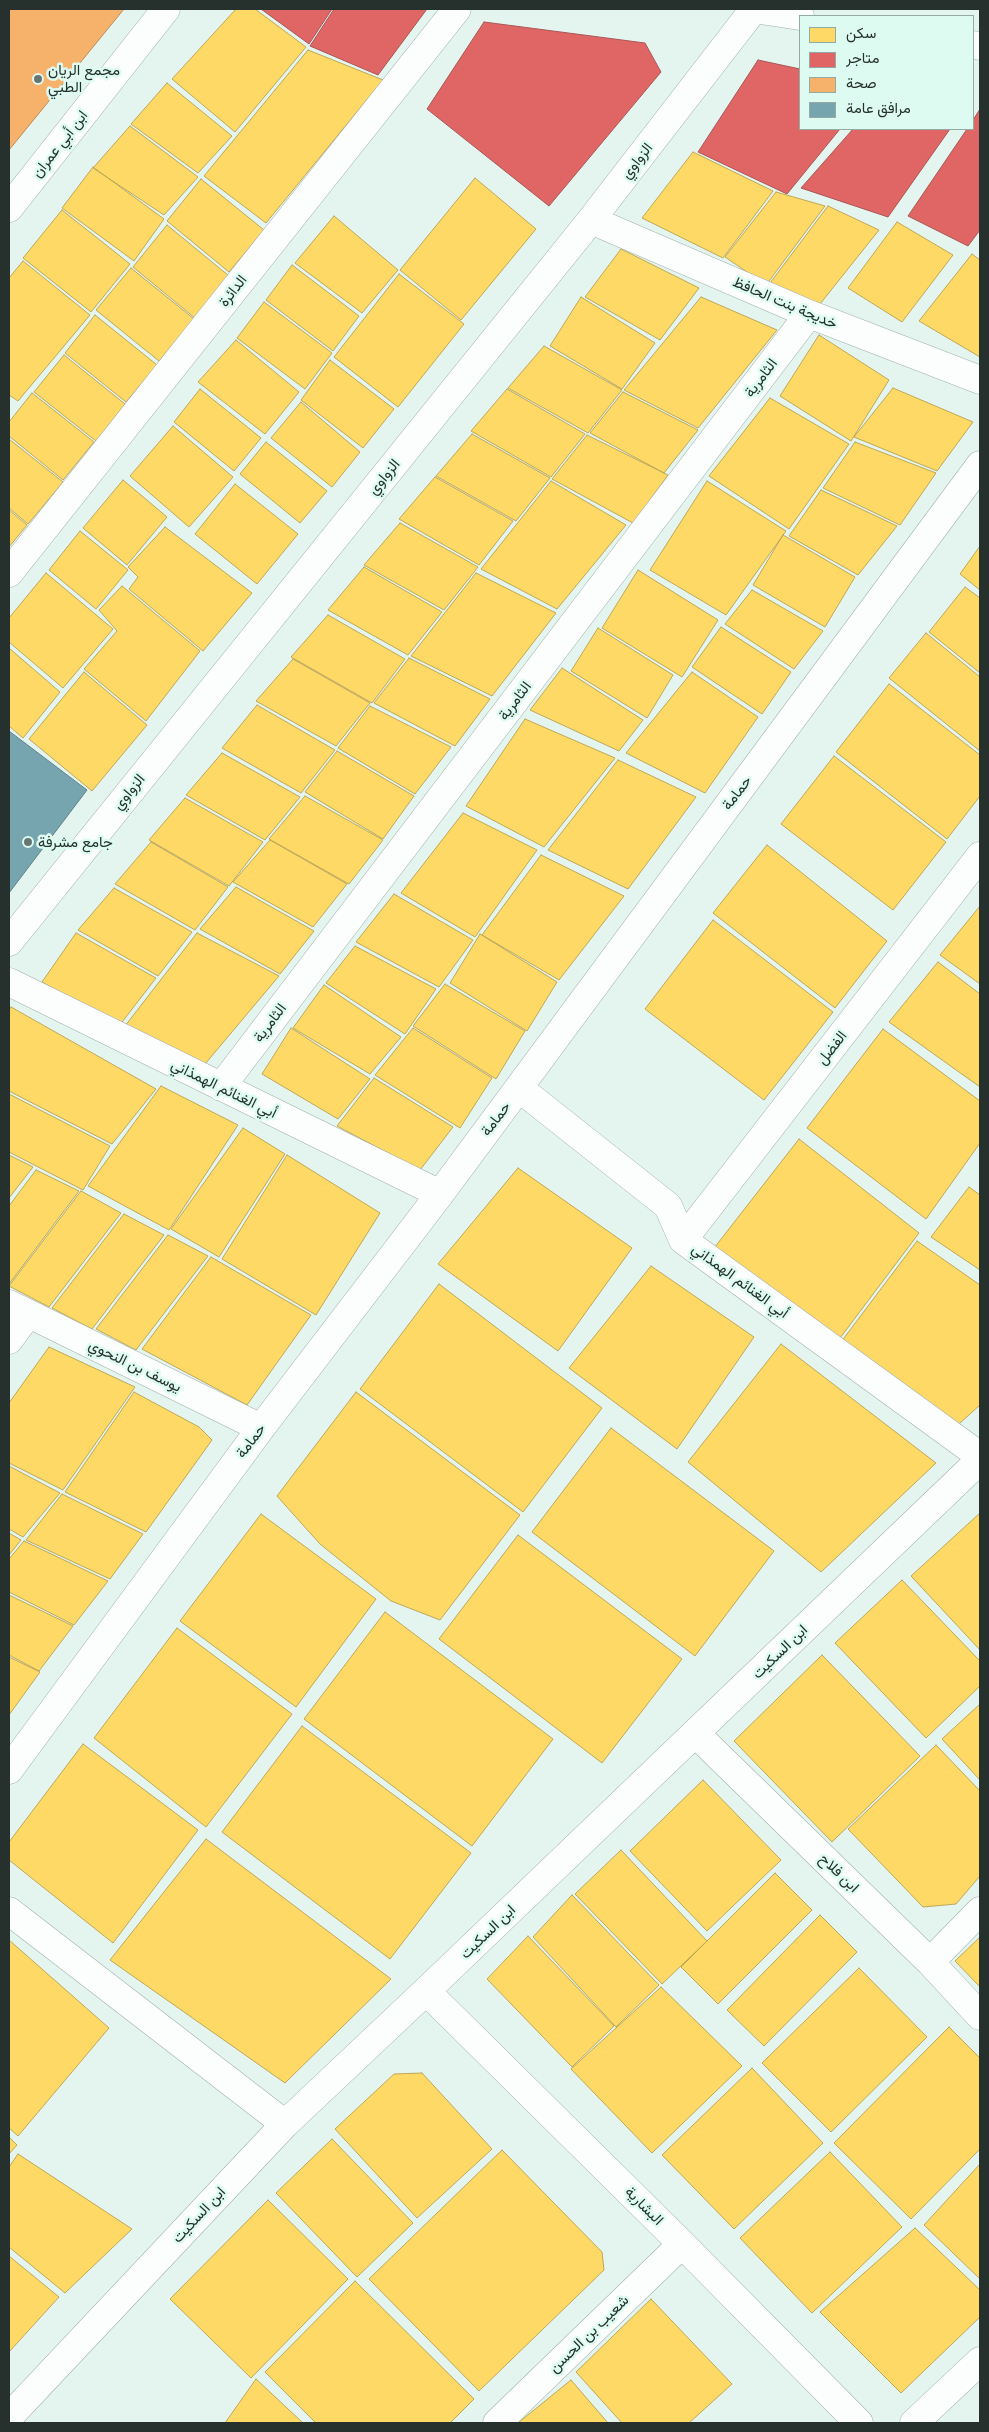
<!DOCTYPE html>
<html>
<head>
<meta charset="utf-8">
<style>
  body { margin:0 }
  #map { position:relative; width:989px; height:2432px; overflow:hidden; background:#e4f5ef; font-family:Raleway,Vazirmatn,sans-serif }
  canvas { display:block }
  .frame { position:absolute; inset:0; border:10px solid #26312e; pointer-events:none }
  .legend { position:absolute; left:799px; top:15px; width:175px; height:115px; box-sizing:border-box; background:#defbf2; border:1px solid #94aaa4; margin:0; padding:6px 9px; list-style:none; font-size:15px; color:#26312e }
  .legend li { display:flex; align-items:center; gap:10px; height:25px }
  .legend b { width:25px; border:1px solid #94aaa4 }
</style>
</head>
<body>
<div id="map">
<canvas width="989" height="2432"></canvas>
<div class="frame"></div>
<ul class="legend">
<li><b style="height:14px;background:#ffd966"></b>سكن</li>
<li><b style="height:14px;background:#e06666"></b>متاجر</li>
<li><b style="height:14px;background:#f6b26b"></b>صحة</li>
<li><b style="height:14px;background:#76a5af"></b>مرافق عامة</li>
</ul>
</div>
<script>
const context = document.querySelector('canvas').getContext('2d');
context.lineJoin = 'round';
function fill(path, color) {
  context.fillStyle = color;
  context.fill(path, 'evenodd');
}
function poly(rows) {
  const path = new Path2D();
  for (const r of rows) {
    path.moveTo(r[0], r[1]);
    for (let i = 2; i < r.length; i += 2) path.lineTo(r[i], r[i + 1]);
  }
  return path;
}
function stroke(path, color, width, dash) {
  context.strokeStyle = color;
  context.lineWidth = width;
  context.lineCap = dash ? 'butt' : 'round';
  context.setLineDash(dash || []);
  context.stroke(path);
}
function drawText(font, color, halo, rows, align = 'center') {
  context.font = font + ' Raleway,Vazirmatn,sans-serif';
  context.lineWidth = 5;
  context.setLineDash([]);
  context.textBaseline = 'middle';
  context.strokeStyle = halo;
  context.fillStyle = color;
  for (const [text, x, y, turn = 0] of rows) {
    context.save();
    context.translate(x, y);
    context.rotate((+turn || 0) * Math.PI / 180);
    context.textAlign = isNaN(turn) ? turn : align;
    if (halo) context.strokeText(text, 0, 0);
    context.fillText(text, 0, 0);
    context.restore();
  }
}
const homes = poly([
  [236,9,255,9,306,47,235,132,172,79,236,9],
  [308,50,383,80,266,223,204,176,308,50],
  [167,83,232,136,198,173,131,124,167,83],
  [130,126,198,177,164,215,93,168,130,126],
  [693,152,773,191,723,258,642,218,693,152],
  [93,167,164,219,134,261,62,208,93,167],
  [475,178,536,229,461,320,400,270,475,178],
  [201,179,264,230,229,272,167,221,201,179],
  [776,192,825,206,766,285,725,257,776,192],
  [828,206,879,230,816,309,770,283,828,206],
  [62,210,130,264,91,312,23,258,62,210],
  [334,216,398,270,362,313,295,263,334,216],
  [897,222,953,255,902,322,848,288,897,222],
  [167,225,229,276,195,318,133,267,167,225],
  [621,249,699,288,660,340,585,297,621,249],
  [972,254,980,260,980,357,919,321,972,254],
  [23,261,90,315,18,401,9,395,9,278,23,261],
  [292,265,359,316,333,351,266,300,292,265],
  [131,268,194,319,159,361,96,310,131,268],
  [399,274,464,324,398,407,334,357,399,274],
  [581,297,655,343,622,389,550,346,581,297],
  [701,297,777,330,698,428,624,390,701,297],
  [264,302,332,353,305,389,237,338,264,302],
  [95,315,157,365,126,402,65,353,95,315],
  [819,335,889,380,851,441,780,396,819,335],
  [236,340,299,392,265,434,198,382,236,340],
  [544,346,622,390,588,433,508,388,544,346],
  [64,355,125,404,96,441,34,392,64,355],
  [330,360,394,409,363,448,301,400,330,360],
  [893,388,973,422,937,471,854,437,893,388],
  [200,389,261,438,234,471,174,422,200,389],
  [507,389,585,434,551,477,471,431,507,389],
  [623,392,698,430,664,473,590,433,623,392],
  [32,393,94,442,63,480,9,436,9,422,32,393],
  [770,398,849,444,789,529,709,476,770,398],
  [301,402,360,452,332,487,271,438,301,402],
  [173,426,233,477,189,527,130,476,173,426],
  [472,434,550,478,516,521,436,476,472,434],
  [587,435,668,475,633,523,552,479,587,435],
  [9,439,63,482,28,524,9,508,9,439],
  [266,442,327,491,300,523,240,474,266,442],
  [855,442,936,473,900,525,823,488,855,442],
  [435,477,513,521,479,565,399,519,435,477],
  [123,480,167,517,127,565,83,528,123,480],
  [551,481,626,525,557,609,481,569,551,481],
  [707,481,786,531,726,615,650,570,707,481],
  [235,484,298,534,257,584,195,534,235,484],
  [821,490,897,526,858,575,789,536,821,490],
  [9,510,27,525,9,547,9,510],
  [400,523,478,567,444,610,364,565,400,523],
  [165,527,252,593,203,651,129,589,138,577,128,567,165,527],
  [80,531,128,570,96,609,49,570,80,531],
  [783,535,855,577,825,627,753,585,783,535],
  [980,546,980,590,960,574,980,546],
  [364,567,442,612,408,655,328,610,364,567],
  [638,570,718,620,682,677,602,628,638,570],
  [46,573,113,629,63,688,9,642,9,618,46,573],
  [476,573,556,613,492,696,411,656,476,573],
  [122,586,200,651,146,721,84,669,117,631,99,610,122,586],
  [965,587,980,598,980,673,929,632,965,587],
  [752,590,823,631,794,669,725,624,752,590],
  [328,615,405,659,372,703,291,657,328,615],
  [721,627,791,672,762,714,692,667,721,627],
  [598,628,673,675,647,718,571,671,598,628],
  [926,633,980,677,980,751,889,678,926,633],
  [9,648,60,692,23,738,9,726,9,648],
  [409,658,490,699,455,746,374,703,409,658],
  [293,659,370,703,336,746,256,701,293,659],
  [562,668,643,720,619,751,530,710,562,668],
  [84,672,147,725,92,791,29,739,84,672],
  [692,672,758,717,705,793,626,753,692,672],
  [889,684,980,755,980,796,947,839,836,752,889,684],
  [257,705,335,750,301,793,222,748,257,705],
  [370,706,451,747,415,794,338,748,370,706],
  [525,719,615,758,544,847,466,806,525,719],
  [337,751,414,796,383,839,305,792,337,751],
  [222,753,300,797,265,840,186,795,222,753],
  [834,756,946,842,893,910,781,824,834,756],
  [618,760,696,797,628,889,548,850,618,760],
  [305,796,383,840,349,884,269,839,305,796],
  [185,798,263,842,229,886,149,840,185,798],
  [463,813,537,850,475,937,401,893,463,813],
  [270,840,347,884,313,927,233,882,270,840],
  [151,842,228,887,195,930,115,884,151,842],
  [767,845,887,941,835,1008,713,913,767,845],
  [541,855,624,896,559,980,482,935,541,855],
  [236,887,314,931,280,974,200,929,236,887],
  [114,888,192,932,158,976,78,930,114,888],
  [394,894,473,940,439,987,356,942,394,894],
  [980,906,980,984,940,955,980,906],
  [713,920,833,1012,764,1100,645,1009,713,920],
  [76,933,156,978,119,1026,42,982,76,933],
  [197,933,279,976,205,1064,125,1026,197,933],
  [480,934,557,982,527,1031,450,983,480,934],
  [355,946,436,989,405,1034,326,983,355,946],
  [938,962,980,994,980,1087,889,1022,938,962],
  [445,984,525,1031,496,1079,413,1026,445,984],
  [324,985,401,1037,370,1074,293,1028,324,985],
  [11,1007,156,1089,112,1144,9,1091,9,1010,11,1007],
  [291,1028,370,1079,338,1119,262,1074,291,1028],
  [413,1028,492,1078,460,1128,375,1075,413,1028],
  [883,1029,980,1101,980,1143,926,1219,807,1128,883,1029],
  [374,1078,453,1127,420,1170,337,1126,374,1078],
  [161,1086,238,1125,169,1230,88,1186,161,1086],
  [9,1094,110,1146,83,1190,9,1152,9,1094],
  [243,1128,285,1154,219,1257,171,1229,243,1128],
  [799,1139,919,1233,834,1346,711,1252,799,1139],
  [9,1155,33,1167,9,1198,9,1155],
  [287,1155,380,1213,316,1315,222,1259,287,1155],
  [518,1168,632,1248,558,1351,438,1264,518,1168],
  [36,1170,79,1191,9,1284,9,1206,36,1170],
  [969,1187,980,1195,980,1270,931,1237,969,1187],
  [81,1191,121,1213,49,1307,9,1286,81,1191],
  [124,1214,164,1235,92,1329,52,1308,124,1214],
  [168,1235,208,1256,136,1350,96,1329,168,1235],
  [917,1241,980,1285,980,1405,950,1432,838,1346,917,1241],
  [211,1257,311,1315,247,1405,142,1349,211,1257],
  [651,1266,754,1337,677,1449,569,1368,651,1266],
  [439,1284,602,1408,523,1512,360,1389,439,1284],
  [781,1344,936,1463,821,1572,688,1462,781,1344],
  [49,1347,135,1387,63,1490,9,1463,9,1403,49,1347],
  [134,1392,199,1427,212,1440,146,1532,65,1492,134,1392],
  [356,1392,520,1515,440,1620,391,1601,320,1544,277,1496,356,1392],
  [611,1428,774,1551,695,1656,532,1532,611,1428],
  [9,1466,60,1493,23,1537,9,1529,9,1466],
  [62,1494,143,1534,110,1579,26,1540,62,1494],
  [980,1513,980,1650,911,1576,980,1513],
  [261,1514,376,1599,296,1707,180,1621,261,1514],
  [9,1533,21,1540,9,1555,9,1533],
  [518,1535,682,1659,602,1763,439,1639,518,1535],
  [24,1541,108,1581,74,1625,9,1592,9,1559,24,1541],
  [902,1580,980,1661,980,1686,926,1738,835,1643,902,1580],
  [9,1595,73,1626,39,1671,9,1655,9,1595],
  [385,1612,553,1739,472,1846,304,1719,385,1612],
  [177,1628,292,1714,206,1827,94,1738,177,1628],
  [822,1655,920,1756,832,1842,734,1741,822,1655],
  [9,1657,40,1672,9,1715,9,1657],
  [980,1704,980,1780,942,1739,980,1704],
  [302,1726,471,1853,390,1959,222,1832,302,1726],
  [83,1744,198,1830,113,1943,9,1860,9,1842,83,1744],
  [936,1745,980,1791,980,1876,956,1904,923,1907,848,1829,936,1745],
  [703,1780,781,1860,707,1931,630,1851,703,1780],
  [206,1839,391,1979,285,2083,110,1960,206,1839],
  [621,1850,707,1941,662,1984,575,1894,621,1850],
  [775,1873,812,1910,718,2004,681,1967,775,1873],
  [572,1895,659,1985,616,2027,533,1937,572,1895],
  [820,1915,857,1952,764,2046,727,2010,820,1915],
  [528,1936,614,2026,572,2067,487,1979,528,1936],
  [980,1937,980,1987,955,1961,980,1937],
  [9,1940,109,2028,18,2136,9,2128,9,1940],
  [859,1968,927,2037,831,2132,762,2063,859,1968],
  [661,1987,742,2066,652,2153,571,2069,661,1987],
  [949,2027,980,2058,980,2149,911,2219,834,2143,949,2027],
  [752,2068,823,2143,734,2229,662,2155,752,2068],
  [422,2073,492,2149,417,2218,335,2129,394,2074,422,2073],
  [9,2137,17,2145,9,2154,9,2137],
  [332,2139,413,2223,357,2277,276,2193,332,2139],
  [502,2150,602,2252,604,2270,479,2391,369,2279,502,2150],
  [830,2152,902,2227,812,2313,740,2238,830,2152],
  [18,2154,132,2229,65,2293,9,2247,9,2167,18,2154],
  [980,2164,980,2279,924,2225,980,2164],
  [268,2200,348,2279,251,2378,170,2299,268,2200],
  [915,2228,980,2290,980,2317,901,2393,820,2312,915,2228],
  [9,2256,59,2297,9,2352,9,2256],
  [355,2281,474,2399,450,2423,316,2423,265,2372,355,2281],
  [651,2299,732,2384,689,2423,622,2423,576,2372,651,2299],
  [256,2379,303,2423,225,2423,256,2379],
  [571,2380,608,2423,518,2423,571,2380]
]);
const shops = poly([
  [261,9,332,9,309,44,261,9],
  [334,9,427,9,378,75,310,46,334,9],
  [484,22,645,43,661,72,549,206,427,109,484,22],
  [758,60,800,69,800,129,840,129,787,194,698,152,758,60],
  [980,109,980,230,968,246,908,216,967,129,973,129,973,120,980,109],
  [853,129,950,129,888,217,801,188,853,129]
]);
const health = poly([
  [9,9,124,9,9,150,9,9]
]);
const public = poly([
  [9,731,87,790,9,893,9,731]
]);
const minor = poly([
  [9,208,166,9],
  [591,220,809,314,980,380],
  [9,573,457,9],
  [9,942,591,220,754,9],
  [9,982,440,1194],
  [221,1087,809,314],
  [519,1088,668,1206,683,1240,980,1456],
  [683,1240,980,856],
  [9,1304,261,1428],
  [9,1340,28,1314],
  [695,1733,930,1962,980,2016],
  [9,1770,261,1428,440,1194,980,465],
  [9,1911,285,2124],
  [930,1962,980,1911],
  [426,1991,682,2244,859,2423],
  [9,2417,285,2124,426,1991,980,1460],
  [497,2423,682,2244],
  [914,2423,980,2361]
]);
const major = poly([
  [754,9,800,16],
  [973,45,980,46]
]);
const markers = [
  [38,79,5,"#687672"],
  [28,842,5,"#687672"]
];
const poiNames = [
  ["مجمع الريان",48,70],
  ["الطبي",48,87],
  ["جامع مشرفة",38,842]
];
const streetNames = [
  ["ابن أبي عمران",60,144,-52],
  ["الزواوي",637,161,-52],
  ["الدائرة",233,291,-52],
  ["خديجة بنت الحافظ",785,303,23],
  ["الثامرية",761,378,-53],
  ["الزواوي",384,477,-51],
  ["الثامرية",515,701,-53],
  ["الزواوي",129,792,-51],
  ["حمامة",737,793,-53],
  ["الثامرية",270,1023,-53],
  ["الفضل",832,1048,-52],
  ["أبي الغنائم الهمذاني",224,1089,26],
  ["حمامة",496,1119,-53],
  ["أبي الغنائم الهمذاني",740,1281,36],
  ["يوسف بن النحوي",135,1366,26],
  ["حمامة",251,1441,-53],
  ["ابن السكيت",780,1652,-44],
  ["ابن فلاح",839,1873,44],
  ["ابن السكيت",488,1932,-44],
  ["البشارية",644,2206,45],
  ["ابن السكيت",199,2215,-47],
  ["شعيب بن الحسن",589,2334,-44]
];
fill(homes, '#ffd966');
stroke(homes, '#bea755', 1);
fill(shops, '#e06666');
stroke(shops, '#a85655', 1);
fill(health, '#f6b26b');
stroke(health, '#b88b59', 1);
fill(public, '#76a5af');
stroke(public, '#5e8288', 1);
stroke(minor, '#a2afab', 29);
stroke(major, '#a2afab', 29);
stroke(minor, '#fbfefd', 28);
stroke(major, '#fbfefd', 28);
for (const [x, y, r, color] of markers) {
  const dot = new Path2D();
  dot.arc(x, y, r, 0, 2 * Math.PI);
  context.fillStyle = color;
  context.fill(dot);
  stroke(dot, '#defbf2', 2);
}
drawText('15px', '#26312e', '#defbf2', poiNames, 'left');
drawText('15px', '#26312e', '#defbf2', streetNames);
</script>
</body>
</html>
